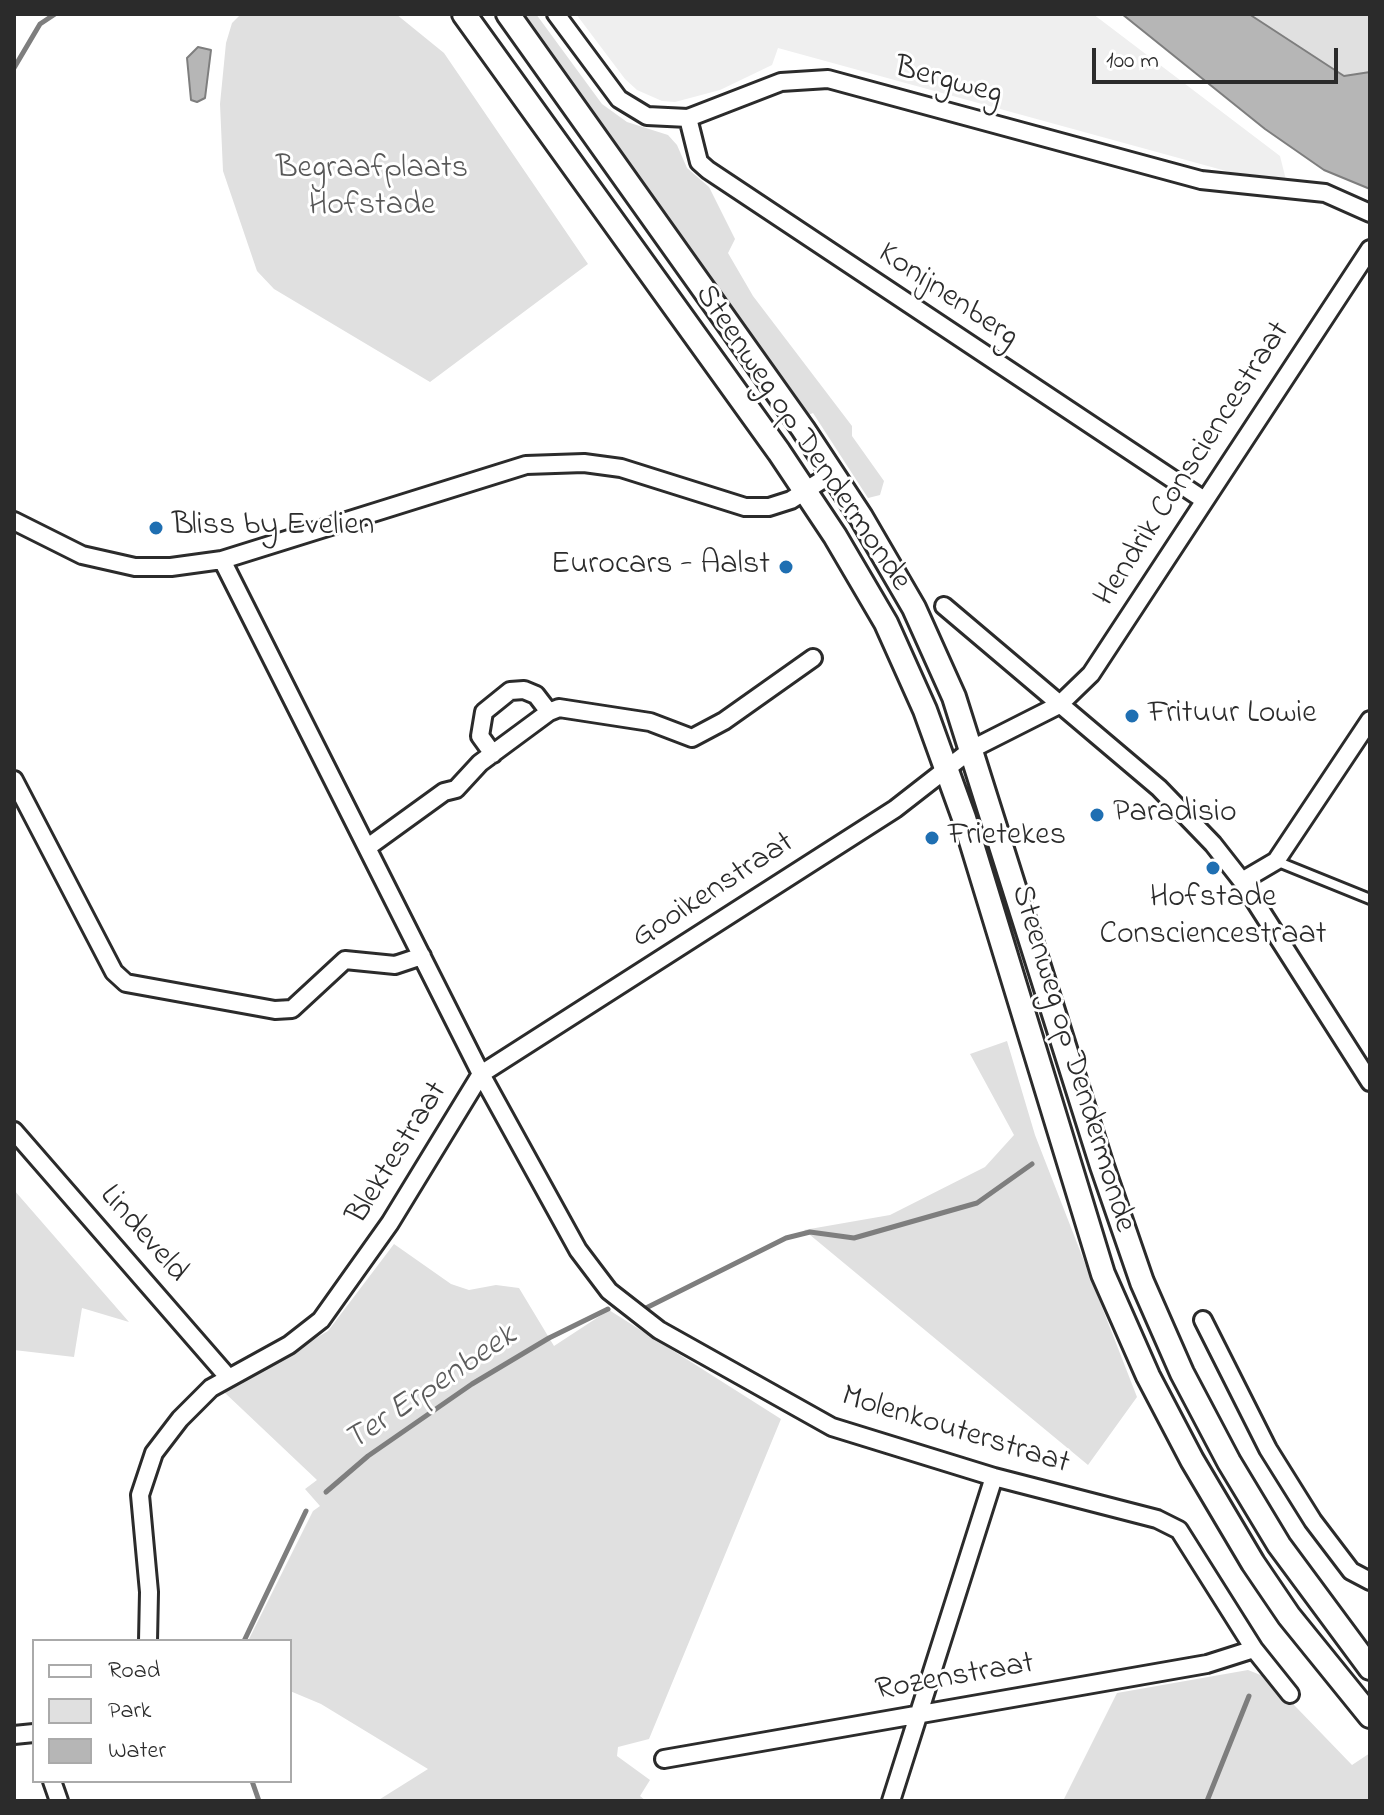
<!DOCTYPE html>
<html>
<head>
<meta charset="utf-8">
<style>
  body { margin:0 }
  #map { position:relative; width:1384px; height:1815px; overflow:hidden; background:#fff; font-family:"Indie Flower",sans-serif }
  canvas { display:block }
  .frame { position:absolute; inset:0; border:16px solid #2b2b2b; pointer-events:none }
  .legend { position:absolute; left:32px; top:1639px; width:260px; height:144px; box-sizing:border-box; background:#fff; border:2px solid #aaa; margin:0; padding:10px 14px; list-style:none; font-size:24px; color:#2b2b2b }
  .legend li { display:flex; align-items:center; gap:16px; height:40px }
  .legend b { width:40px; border:2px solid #aaa }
  .scale { position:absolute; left:1092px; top:48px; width:246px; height:36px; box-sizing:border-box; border:4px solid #2b2b2b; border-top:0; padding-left:10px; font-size:24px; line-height:28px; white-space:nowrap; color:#2b2b2b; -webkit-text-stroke:6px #fff; paint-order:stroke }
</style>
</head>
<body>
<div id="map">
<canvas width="1384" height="1815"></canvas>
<div class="frame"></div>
<ul class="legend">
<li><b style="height:10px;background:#fff"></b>Road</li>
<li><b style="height:22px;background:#e0e0e0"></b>Park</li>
<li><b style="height:22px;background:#b6b6b6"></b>Water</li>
</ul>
<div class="scale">100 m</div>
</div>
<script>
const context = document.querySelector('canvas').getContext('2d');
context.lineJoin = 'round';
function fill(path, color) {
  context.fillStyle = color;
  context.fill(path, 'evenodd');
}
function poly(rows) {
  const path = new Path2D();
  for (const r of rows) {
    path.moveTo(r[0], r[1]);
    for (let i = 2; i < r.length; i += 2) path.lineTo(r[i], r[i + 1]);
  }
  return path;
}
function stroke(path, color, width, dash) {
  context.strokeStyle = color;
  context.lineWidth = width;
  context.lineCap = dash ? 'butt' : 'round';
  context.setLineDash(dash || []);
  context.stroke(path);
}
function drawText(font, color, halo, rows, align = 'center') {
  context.font = font + ' "Indie Flower",sans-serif';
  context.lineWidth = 6;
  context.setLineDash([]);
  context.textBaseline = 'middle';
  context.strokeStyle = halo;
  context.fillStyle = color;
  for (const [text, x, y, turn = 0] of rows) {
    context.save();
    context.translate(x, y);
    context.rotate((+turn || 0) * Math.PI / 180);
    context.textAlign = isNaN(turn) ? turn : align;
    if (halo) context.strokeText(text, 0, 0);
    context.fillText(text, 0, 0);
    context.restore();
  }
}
const built = poly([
  [576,14,1093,14,1280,156,1288,188,778,48,772,65,720,90,675,102,662,101,637,90,625,79]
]);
const green = poly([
  [241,14,396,14,444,53,588,264,430,382,274,289,257,271,223,171,220,104,226,43,232,23],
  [518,14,536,14,602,104,627,122,668,135,677,145,687,168,709,187,735,239,728,253,753,296,852,426,852,436,884,481,880,495,868,498,813,413,806,416],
  [1249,14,1370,14,1370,72,1344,76],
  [1007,1041,1035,1135,1137,1397,1088,1465,804,1230,890,1215,985,1167,1014,1135,970,1054],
  [14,1190,129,1322,82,1308,74,1357,14,1350],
  [394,1244,451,1284,469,1290,496,1285,519,1288,554,1346,609,1310,781,1419,649,1739,618,1747,617,1756,650,1780,640,1796,646,1801,377,1801,428,1769,321,1704,290,1691,290,1641,248,1641,313,1511,320,1506,305,1489,317,1480,224,1392,328,1331],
  [1248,1670,1268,1678,1352,1765,1370,1753,1370,1801,1063,1801,1117,1693]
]);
const water = poly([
  [1122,14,1249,14,1344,76,1370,72,1370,189,1324,170,1265,129,1122,14],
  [198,47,211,50,205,98,197,102,191,100,187,58,198,47]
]);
const stream = poly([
  [14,68,40,24,55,14],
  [646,1308,786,1238,810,1232,854,1238,977,1203,1032,1164],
  [326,1492,368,1456,472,1384,549,1338,608,1309],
  [244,1641,306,1511],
  [252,1781,259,1801],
  [1207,1801,1249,1696]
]);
const service = poly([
  [1276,861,1370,899]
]);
const minor = poly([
  [556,14,619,99,647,116,688,118,781,82,828,79,1201,180,1325,193,1370,213],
  [688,118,699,162,708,170,1204,500],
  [14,521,82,555,135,567,171,567,222,560,526,465,584,463,621,468,745,507,769,507,791,500,833,473],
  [222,560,481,1074,578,1250,609,1291,659,1330,832,1427,994,1477,1157,1519,1179,1530,1254,1649,1290,1694],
  [944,606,1159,788,1213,844,1242,881,1370,1082],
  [493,754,480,736,484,712,510,691,524,690,536,695,549,712],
  [14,780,114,972,126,983,275,1010,292,1009,345,960,395,965,422,956],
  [368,847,444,792,456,789,480,763,549,712,559,708,650,722,692,738,724,721,813,658],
  [1242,881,1276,861,1370,720],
  [14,1131,228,1377],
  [1203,1320,1268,1449,1313,1521,1351,1571,1370,1581],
  [148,1641,149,1592,140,1495,154,1453,180,1419,211,1388,289,1345,321,1320,390,1223,481,1074,895,809,972,749,1059,705,1091,674,1370,249],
  [14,1735,34,1733],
  [664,1759,1207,1664,1254,1649],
  [52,1781,59,1801],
  [891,1801,994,1477]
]);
const secondary = poly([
  [464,14,779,452,835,536,886,623,925,710,964,818,1103,1274,1148,1376,1192,1460,1253,1563,1289,1616,1370,1716],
  [508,14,803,429,861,517,914,608,954,697,1102,1166,1142,1282,1182,1373,1229,1462,1279,1545,1370,1668]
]);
const markers = [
  [156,528,8,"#1f6fb2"],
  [786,567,8,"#1f6fb2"],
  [1132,716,8,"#1f6fb2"],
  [1097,815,8,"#1f6fb2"],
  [932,838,8,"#1f6fb2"],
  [1213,868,8,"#1f6fb2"]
];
const streetNames = [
  ["Bergweg",948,83,15],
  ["Konijnenberg",947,297,34],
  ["Steenweg op Dendermonde",801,439,56],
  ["Hendrik Consciencestraat",1194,465,-57],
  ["Gooikenstraat",714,892,-33],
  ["Steenweg op Dendermonde",1071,1059,73],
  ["Blektestraat",399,1154,-58],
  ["Lindeveld",142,1235,49],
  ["Molenkouterstraat",955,1432,17],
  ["Rozenstraat",955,1679,-10]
];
const parkNames = [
  ["Begraafplaats",372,171],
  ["Hofstade",372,208]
];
const poiNames = [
  ["Bliss by Evelien",172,528],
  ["Eurocars - Aalst",770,567,"right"],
  ["Frituur Lowie",1148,716],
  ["Paradisio",1113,815],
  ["Frietekes",948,838],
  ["Hofstade",1213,900,"center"],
  ["Consciencestraat",1213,937,"center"]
];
const waterNames = [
  ["Ter Erpenbeek",432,1390,-34]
];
fill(built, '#efefef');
fill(green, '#e0e0e0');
fill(water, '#b6b6b6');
stroke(water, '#7e7e7e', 2);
stroke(stream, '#7e7e7e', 5);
stroke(service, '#2b2b2b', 14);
stroke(minor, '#2b2b2b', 22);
stroke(secondary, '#2b2b2b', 28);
stroke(service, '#fff', 8);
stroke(minor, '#fff', 16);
stroke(secondary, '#fff', 22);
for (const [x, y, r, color] of markers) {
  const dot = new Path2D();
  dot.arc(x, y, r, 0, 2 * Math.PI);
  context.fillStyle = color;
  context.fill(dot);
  stroke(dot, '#fff', 3);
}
drawText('32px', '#2b2b2b', '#fff', streetNames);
drawText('32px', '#585858', '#fff', parkNames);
drawText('32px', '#2b2b2b', '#fff', poiNames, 'left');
drawText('italic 34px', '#5c5c5c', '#fff', waterNames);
</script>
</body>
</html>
